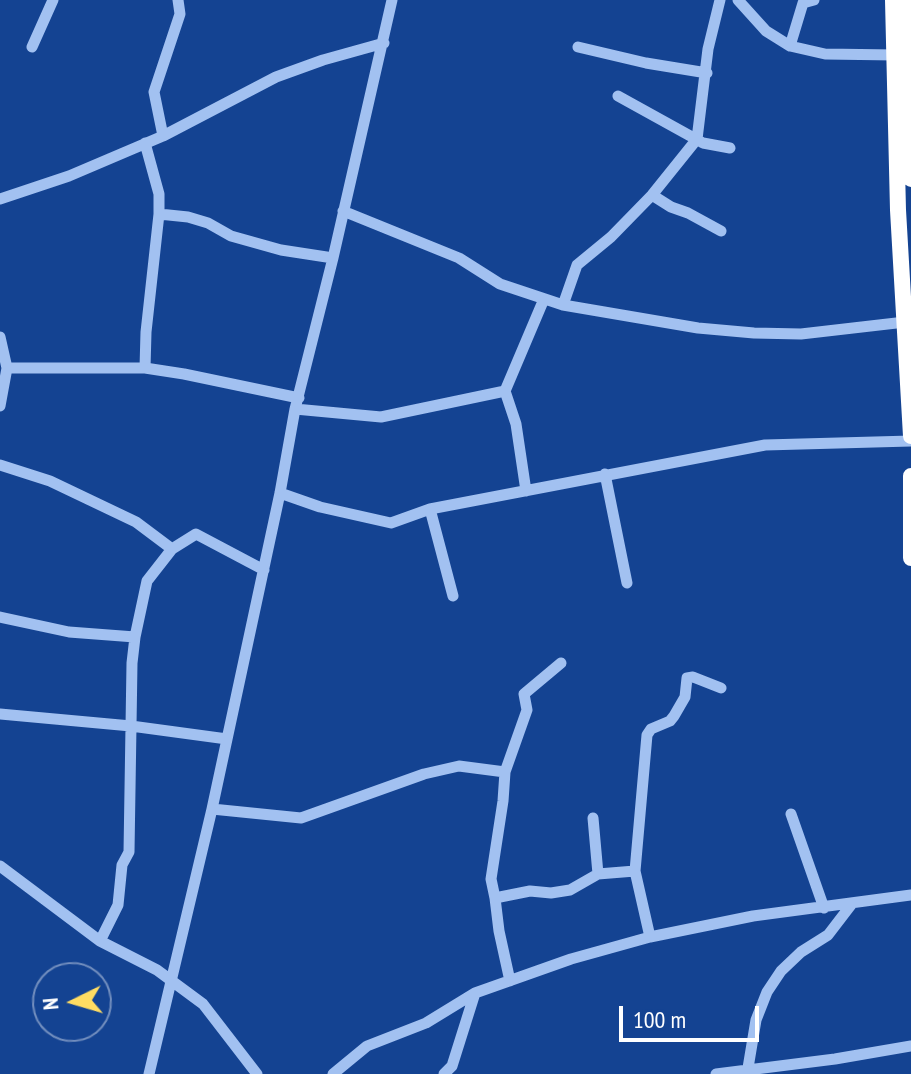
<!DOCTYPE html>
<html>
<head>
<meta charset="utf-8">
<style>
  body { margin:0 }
  #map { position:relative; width:911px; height:1074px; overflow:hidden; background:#144392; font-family:"PT Sans Narrow",sans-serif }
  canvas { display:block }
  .north { position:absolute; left:32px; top:962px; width:80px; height:80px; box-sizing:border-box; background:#144392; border:2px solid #728ebe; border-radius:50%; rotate:265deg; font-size:22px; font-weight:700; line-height:32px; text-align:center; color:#fff }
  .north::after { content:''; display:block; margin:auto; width:28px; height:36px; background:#ffdc62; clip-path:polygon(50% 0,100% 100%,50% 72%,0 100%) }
  .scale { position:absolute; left:619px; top:1006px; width:140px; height:36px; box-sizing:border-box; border:4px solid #fff; border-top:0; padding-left:10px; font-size:24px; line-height:28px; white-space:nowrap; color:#fff; -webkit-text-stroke:6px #144392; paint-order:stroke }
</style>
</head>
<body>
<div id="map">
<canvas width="911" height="1074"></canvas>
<div class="north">N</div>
<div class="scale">100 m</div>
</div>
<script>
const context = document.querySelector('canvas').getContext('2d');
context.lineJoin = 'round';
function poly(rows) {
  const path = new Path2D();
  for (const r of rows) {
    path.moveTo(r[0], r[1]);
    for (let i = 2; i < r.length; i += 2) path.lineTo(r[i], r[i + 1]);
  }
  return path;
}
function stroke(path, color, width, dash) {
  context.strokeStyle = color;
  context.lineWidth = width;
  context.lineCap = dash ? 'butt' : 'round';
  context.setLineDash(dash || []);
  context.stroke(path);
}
const minor = poly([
  [720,0,708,49,697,139,652,195,611,237,577,265,563,305,698,328,754,333,801,334,905,322],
  [738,0,766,31,790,46],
  [814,0,803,3,790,46,825,54,895,55],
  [32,47,53,0],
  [578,47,646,63,707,73],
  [618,96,703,143,730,148],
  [163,136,154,92,180,14,178,0],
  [652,195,671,207,688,213,721,231],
  [0,199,69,176,163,136,276,77,323,60,384,43],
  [343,211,459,258,500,284,563,305],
  [159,214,188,217,208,223,231,236,281,250,333,258],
  [0,337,7,368,0,406],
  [7,368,145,368,184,374,299,398],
  [145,368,146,332,159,214,159,194,145,143],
  [295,409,381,417,505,391],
  [0,465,50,481,136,522,172,549],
  [605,474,627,583],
  [526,491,516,424,505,391,544,299],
  [280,493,320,507,391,523,430,509,765,445,911,441],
  [430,509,453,596],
  [0,617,69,632,135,637],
  [0,714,131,726,227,739],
  [212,809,301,818,424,774,459,766,505,772],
  [791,814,824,908],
  [593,818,598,874],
  [0,866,100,941,157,970,203,1004,257,1074],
  [495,898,491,879,503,801,505,772,527,710,524,694,561,663],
  [650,937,635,871,647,735,651,729,670,721,674,716,685,697,687,678,693,677,721,688],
  [100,941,118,905,122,865,129,852,132,663,135,637,147,581,172,549,196,534,264,570],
  [510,981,499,931,495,898,530,891,551,893,570,890,598,874,635,871],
  [149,1074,212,809,280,493,295,409,333,258,392,0],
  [333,1074,367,1046,426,1023,475,993,571,959,650,937,753,916,911,895],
  [444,1074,452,1066,475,993],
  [716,1074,835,1059,911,1046],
  [747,1074,756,1020,767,992,781,971,801,952,828,935,851,905]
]);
const highway = poly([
  [893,0,898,210,911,436],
  [905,0,911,179],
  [911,476,911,558]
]);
stroke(minor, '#a2c1f1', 11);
stroke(highway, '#fff', 16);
</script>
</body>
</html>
